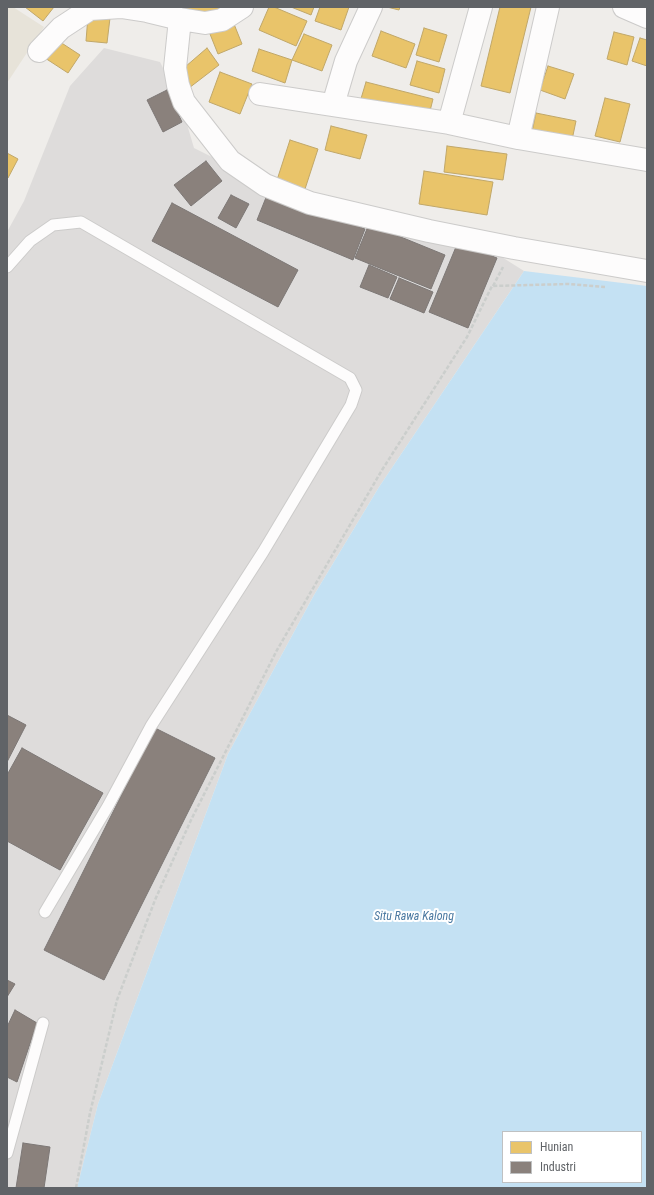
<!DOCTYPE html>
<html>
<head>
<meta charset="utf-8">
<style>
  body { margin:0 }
  #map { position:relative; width:654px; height:1195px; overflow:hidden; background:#efedea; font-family:"Roboto Condensed",sans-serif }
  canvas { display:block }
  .frame { position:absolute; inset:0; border:8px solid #606367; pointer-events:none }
  .legend { position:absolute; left:502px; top:1131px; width:140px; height:52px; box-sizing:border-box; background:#fff; border:1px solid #bfc1c2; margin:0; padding:5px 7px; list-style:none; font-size:12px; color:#606367 }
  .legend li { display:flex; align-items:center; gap:8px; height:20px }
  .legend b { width:20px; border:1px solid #bfc1c2 }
</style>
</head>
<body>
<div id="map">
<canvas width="654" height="1195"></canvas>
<div class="frame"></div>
<ul class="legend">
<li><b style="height:11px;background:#e9c46a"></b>Hunian</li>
<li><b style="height:11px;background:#8a817c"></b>Industri</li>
</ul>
</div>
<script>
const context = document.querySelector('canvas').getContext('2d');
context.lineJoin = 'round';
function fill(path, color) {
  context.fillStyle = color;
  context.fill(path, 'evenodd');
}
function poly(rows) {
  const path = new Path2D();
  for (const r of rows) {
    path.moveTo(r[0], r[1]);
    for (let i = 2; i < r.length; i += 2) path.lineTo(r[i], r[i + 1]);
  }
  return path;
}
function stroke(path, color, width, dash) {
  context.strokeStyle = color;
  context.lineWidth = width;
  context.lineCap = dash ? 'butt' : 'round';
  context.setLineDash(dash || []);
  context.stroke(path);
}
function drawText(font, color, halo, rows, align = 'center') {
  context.font = font + ' "Roboto Condensed",sans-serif';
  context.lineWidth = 4;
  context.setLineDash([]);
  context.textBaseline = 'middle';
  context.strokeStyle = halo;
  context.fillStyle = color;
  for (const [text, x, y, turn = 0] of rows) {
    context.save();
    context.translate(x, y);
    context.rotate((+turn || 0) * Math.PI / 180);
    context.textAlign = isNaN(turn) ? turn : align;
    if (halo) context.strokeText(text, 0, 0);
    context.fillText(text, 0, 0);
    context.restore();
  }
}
const commercial = poly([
  [7,7,13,7,44,27,7,83]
]);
const industrial = poly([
  [104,48,160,62,181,104,194,148,254,178,470,237,524,271,379,487,314,595,228,754,98,1104,77,1188,7,1188,7,232,24,201,70,86]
]);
const water = poly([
  [524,271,647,286,647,1188,77,1188,98,1104,228,754,314,595,379,487],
  [503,1132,641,1132,641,1182,503,1182]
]);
const homes = poly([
  [25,7,54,7,43,21,25,7],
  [181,7,224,7,216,15,188,13,181,7],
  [269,7,274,7,307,21,296,46,259,30,269,7],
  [291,7,314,7,311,15,291,7],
  [320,7,349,7,341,30,315,21,320,7],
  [387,7,400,7,399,10,387,7],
  [500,7,531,7,510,93,481,86,500,7],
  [88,16,110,18,107,43,86,41,88,16],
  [232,19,242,44,218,54,208,29,232,19],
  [424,28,447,35,439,62,416,55,424,28],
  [381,31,415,44,406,68,372,56,381,31],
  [614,32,634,37,627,65,607,59,614,32],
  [304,34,332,45,322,71,292,60,304,34],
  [640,38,647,40,647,66,632,61,640,38],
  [57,40,80,55,68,73,45,58,57,40],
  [207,48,219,65,189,88,185,67,207,48],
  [259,49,292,60,285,83,252,71,259,49],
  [417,61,445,69,439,93,410,85,417,61],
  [548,66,574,74,565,99,540,90,548,66],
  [220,72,252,84,240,114,209,102,220,72],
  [366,82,433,99,428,119,360,102,366,82],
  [605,98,630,104,620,142,595,136,605,98],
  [536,113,576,121,572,140,532,132,536,113],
  [331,126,367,135,360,159,325,150,331,126],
  [290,140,318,149,305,189,277,180,290,140],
  [447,146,507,154,503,180,444,172,447,146],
  [7,153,18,159,8,178,7,177,7,153],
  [424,171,493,182,487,215,419,204,424,171]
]);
const industry = poly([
  [167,90,182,122,163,132,147,100,167,90],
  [206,161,222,181,191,206,174,185,206,161],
  [269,190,365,229,353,260,257,220,269,190],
  [231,195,249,204,236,228,218,218,231,195],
  [172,203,298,270,278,307,152,241,172,203],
  [369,224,445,255,431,289,355,258,369,224],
  [458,242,497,258,468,328,429,312,458,242],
  [369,265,397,277,388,298,360,287,369,265],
  [399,278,433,292,424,313,390,299,399,278],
  [7,715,26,725,7,762,7,715],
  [155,728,215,758,104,980,44,950,155,728],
  [22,748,103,793,60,870,7,841,7,775,22,748],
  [7,980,15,984,7,997,7,980],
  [15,1010,37,1023,17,1082,7,1077,7,1027,15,1010],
  [23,1143,50,1147,44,1188,16,1188,23,1143]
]);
const path = poly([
  [493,286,503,267],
  [76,1188,90,1113,117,1000,155,900,191,820,277,650,382,470,467,337,492,286,568,284,605,287]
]);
const service = poly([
  [7,267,30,241,53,225,81,222,350,378,356,390,351,405,263,552,151,726,108,806,45,912],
  [7,1153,43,1023]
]);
const minor = poly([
  [624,7,647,17],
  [180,19,175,68,178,85,184,102,230,161,265,185,310,203,429,231,514,248,647,271],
  [39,51,61,28,90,9,121,7,147,11,180,19,205,23,222,20,242,7],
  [260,94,449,123,518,138,647,160],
  [333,105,346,61,371,7],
  [449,123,481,7],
  [518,138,548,7]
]);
const waterNames = [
  ["Situ Rawa Kalong",414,917]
];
fill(commercial, '#e7e3d9');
fill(industrial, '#dedcdb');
fill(water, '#c4e1f3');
fill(homes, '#e9c46a');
stroke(homes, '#c0a769', 1);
fill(industry, '#8a817c');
stroke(industry, '#7d7876', 1);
stroke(service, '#cccbca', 13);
stroke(minor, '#cccbca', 24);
stroke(path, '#cbcecc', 2.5, [4, 2]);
stroke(service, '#fdfcfc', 11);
stroke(minor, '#fdfcfc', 22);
drawText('italic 12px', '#4b79a1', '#fff', waterNames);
</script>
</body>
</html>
